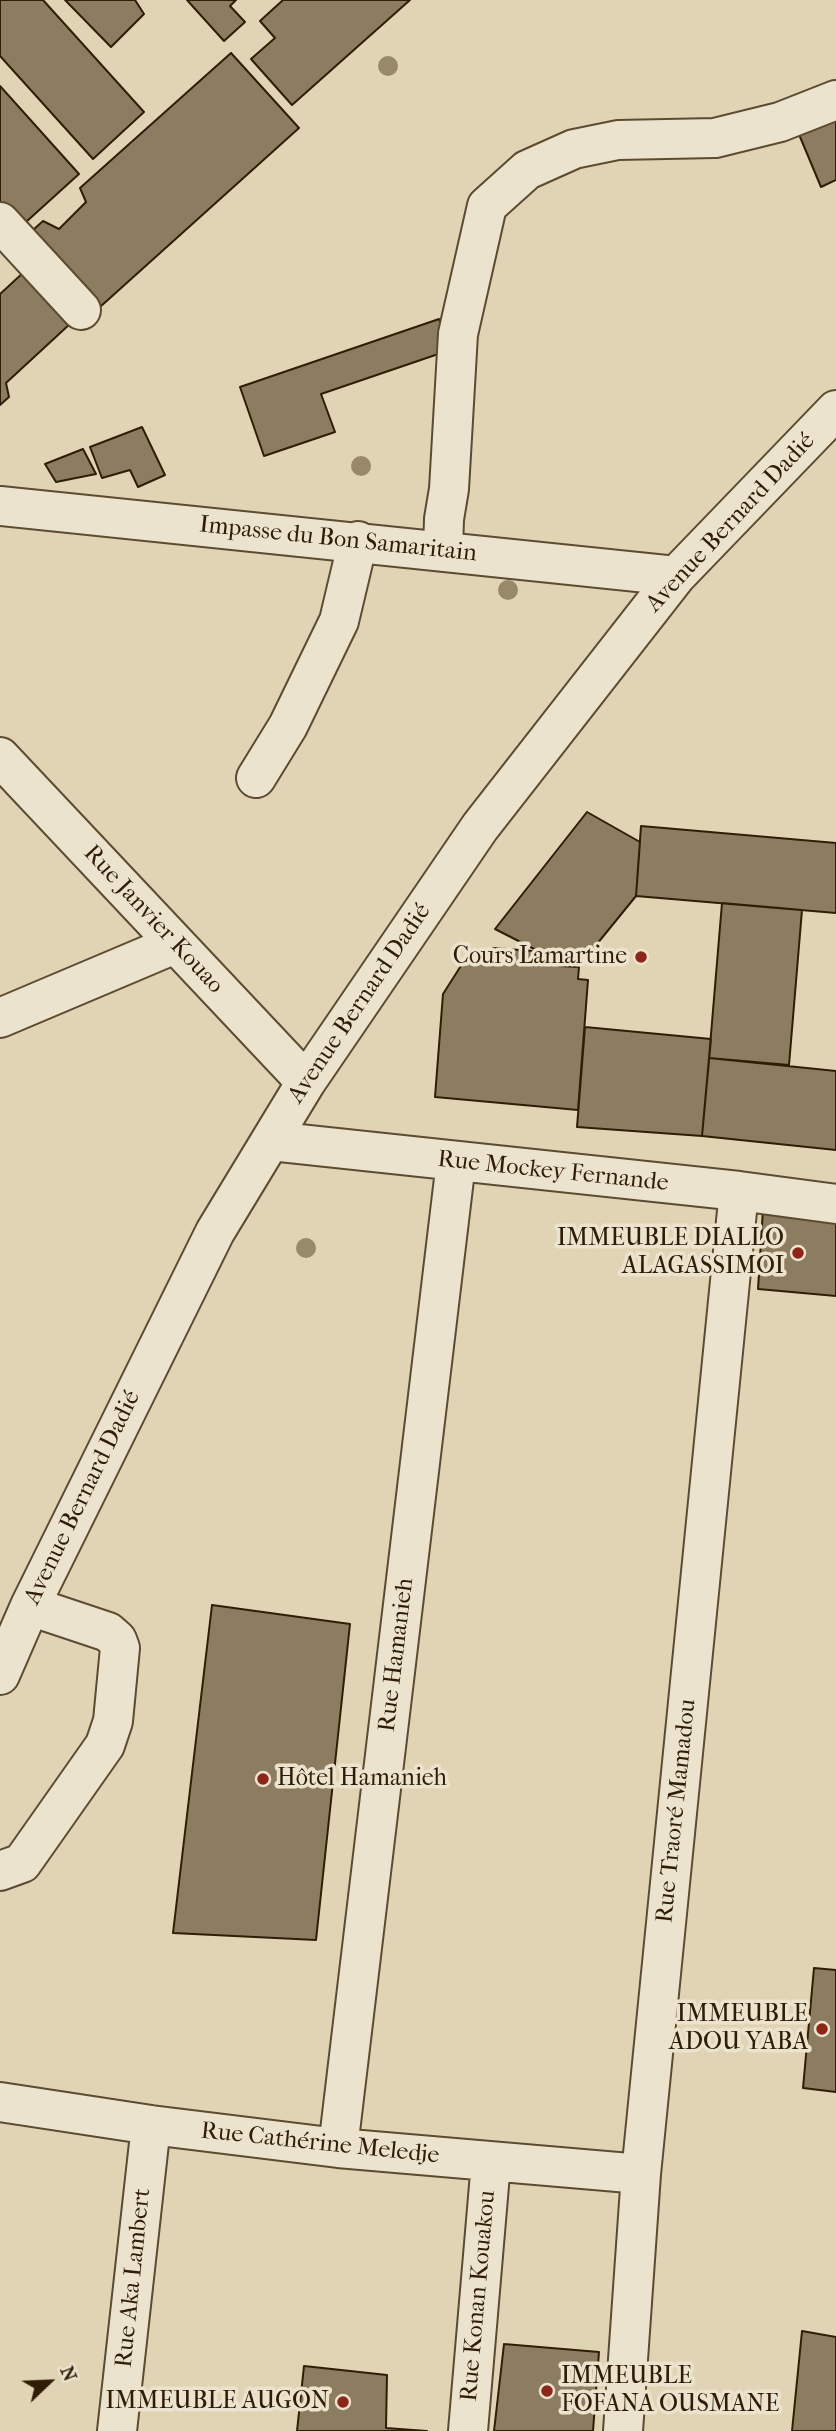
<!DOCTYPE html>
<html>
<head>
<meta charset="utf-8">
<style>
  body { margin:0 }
  #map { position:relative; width:836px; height:2431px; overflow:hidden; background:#e1d4b4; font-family:"IM FELL French Canon",serif }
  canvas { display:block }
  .north { position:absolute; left:14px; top:2347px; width:70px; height:70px; -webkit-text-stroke:5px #ece3ce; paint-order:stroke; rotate:67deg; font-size:19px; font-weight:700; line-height:28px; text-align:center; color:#301d05 }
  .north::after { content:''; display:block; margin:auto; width:24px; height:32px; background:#301d05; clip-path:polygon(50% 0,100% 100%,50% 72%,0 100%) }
</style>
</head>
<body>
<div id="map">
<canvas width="836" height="2431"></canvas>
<div class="north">N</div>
</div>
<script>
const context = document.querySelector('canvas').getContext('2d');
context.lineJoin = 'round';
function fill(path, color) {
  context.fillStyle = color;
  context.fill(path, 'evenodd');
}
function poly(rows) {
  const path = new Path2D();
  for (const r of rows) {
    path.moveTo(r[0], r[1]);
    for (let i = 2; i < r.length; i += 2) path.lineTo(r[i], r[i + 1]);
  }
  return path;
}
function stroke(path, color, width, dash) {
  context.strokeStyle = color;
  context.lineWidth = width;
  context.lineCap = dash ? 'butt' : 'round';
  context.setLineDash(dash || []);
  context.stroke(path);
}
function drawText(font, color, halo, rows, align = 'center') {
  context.font = font + ' "IM FELL French Canon",serif';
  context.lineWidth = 7;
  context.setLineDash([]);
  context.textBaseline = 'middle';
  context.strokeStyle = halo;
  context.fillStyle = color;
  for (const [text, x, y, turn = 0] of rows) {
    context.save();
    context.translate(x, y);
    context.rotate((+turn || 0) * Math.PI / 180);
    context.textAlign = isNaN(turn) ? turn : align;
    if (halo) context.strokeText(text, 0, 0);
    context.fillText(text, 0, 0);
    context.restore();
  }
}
const building = poly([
  [0,0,43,0,144,112,93,159,0,56,0,0],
  [65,0,135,0,144,14,111,47,65,0],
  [187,0,236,0,230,6,245,22,224,41,187,0],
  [283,0,410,0,292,105,251,59,275,38,260,21,283,0],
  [231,53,299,128,90,316,22,240,43,221,59,229,86,202,80,188,231,53],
  [0,86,79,174,15,232,0,214,0,86],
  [836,119,836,180,821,187,798,132,836,119],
  [25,271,71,323,6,383,9,397,0,405,0,294,25,271],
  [439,319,450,350,321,394,335,432,264,456,240,387,439,319],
  [142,427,165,475,138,487,130,470,102,478,90,447,142,427],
  [83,449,96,474,56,482,45,464,83,449],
  [587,812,640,842,636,896,588,955,540,952,495,929,587,812],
  [641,826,836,843,836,913,636,896,641,826],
  [722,903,802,910,789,1065,709,1058,722,903],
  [493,948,560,953,559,966,579,967,578,979,588,980,578,1110,435,1097,443,994,464,961,492,964,493,948],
  [585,1027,711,1039,702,1136,577,1127,585,1027],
  [709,1058,836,1071,836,1150,702,1136,709,1058],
  [763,1209,836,1217,836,1296,758,1289,763,1209],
  [212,1605,350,1624,316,1940,173,1933,212,1605],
  [814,1968,836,1970,836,2092,803,2088,814,1968],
  [802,2331,836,2337,836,2431,792,2431,802,2331],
  [504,2344,599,2352,593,2431,494,2431,504,2344],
  [304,2366,387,2375,386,2428,427,2431,297,2431,304,2366]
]);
const minor = poly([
  [0,222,81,310],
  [0,506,676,576],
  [443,551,444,519,449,489,458,334,487,206,527,170,574,149,618,140,715,138,780,122,836,100],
  [0,757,306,1082],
  [256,778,288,726,339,621,358,541],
  [0,1018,175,944],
  [271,1141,739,1191,836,1204],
  [0,1675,30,1606,215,1232,306,1082,480,827,676,576,836,410],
  [0,1871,22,1863,105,1745,113,1721,120,1648,117,1640,108,1632,30,1606],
  [0,2102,151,2125,338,2148,641,2174],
  [338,2148,456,1162],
  [117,2431,151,2125],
  [468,2431,491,2162],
  [623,2431,641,2174,739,1191]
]);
const trees = [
  [388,66],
  [361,466],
  [508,590],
  [306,1248]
];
const markers = [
  [641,957,7,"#8f2418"],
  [798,1253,7,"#8f2418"],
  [263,1779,7,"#8f2418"],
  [822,2029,7,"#8f2418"],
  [547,2391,7,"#8f2418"],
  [343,2402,7,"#8f2418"]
];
const streetNames = [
  ["Avenue Bernard Dadié",731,523,-47],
  ["Impasse du Bon Samaritain",338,540,6],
  ["Rue Janvier Kouao",153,920,47],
  ["Avenue Bernard Dadié",360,1004,-56],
  ["Rue Mockey Fernande",553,1172,6],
  ["Avenue Bernard Dadié",83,1498,-64],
  ["Rue Hamanieh",397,1655,-83],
  ["Rue Traoré Mamadou",677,1811,-84],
  ["Rue Cathérine Meledje",320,2144,6],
  ["Rue Aka Lambert",134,2278,-84],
  ["Rue Konan Kouakou",479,2296,-85]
];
const poiNames = [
  ["Cours Lamartine",627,957],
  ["IMMEUBLE DIALLO",784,1239],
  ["ALAGASSIMOI",784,1267],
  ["Hôtel Hamanieh",277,1779,"left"],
  ["IMMEUBLE",808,2015],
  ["ADOU YABA",808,2043],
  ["IMMEUBLE",561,2377,"left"],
  ["FOFANA OUSMANE",561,2405,"left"],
  ["IMMEUBLE AUGON",329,2402]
];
fill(building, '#8c7c60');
stroke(building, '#301d05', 2);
stroke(minor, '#5c4b31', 42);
stroke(minor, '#ece3ce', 38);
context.fillStyle = '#98896b';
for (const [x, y] of trees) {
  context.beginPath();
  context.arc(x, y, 10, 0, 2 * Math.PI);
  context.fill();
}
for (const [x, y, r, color] of markers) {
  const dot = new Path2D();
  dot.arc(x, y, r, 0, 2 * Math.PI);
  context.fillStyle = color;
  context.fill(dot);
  stroke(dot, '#ece3ce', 2.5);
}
drawText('24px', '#301d05', '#ece3ce', streetNames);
drawText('24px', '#301d05', '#ece3ce', poiNames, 'right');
</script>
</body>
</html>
